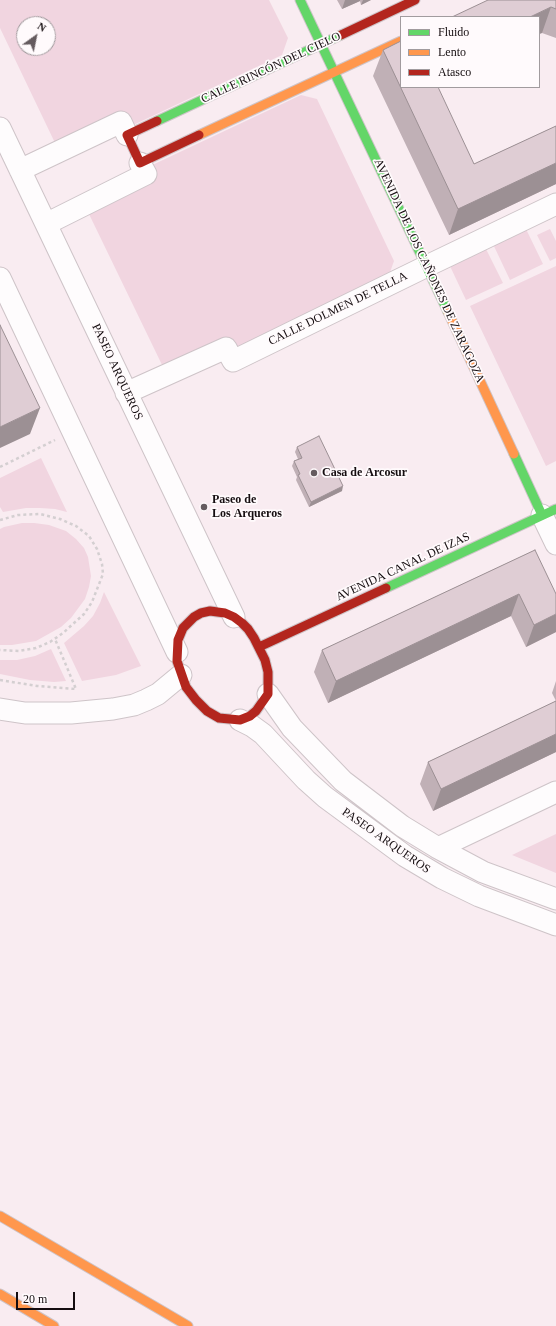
<!DOCTYPE html>
<html>
<head>
<meta charset="utf-8">
<style>
  body { margin:0 }
  #map { position:relative; width:556px; height:1326px; overflow:hidden; background:#f9ecf1; font-family:"Times New Roman",serif }
  canvas { display:block }
  .legend { position:absolute; left:400px; top:16px; width:140px; height:72px; box-sizing:border-box; background:#fffafc; border:1px solid #a19b9e; margin:0; padding:5px 7px; list-style:none; font-size:12px; color:#150d10 }
  .legend li { display:flex; align-items:center; gap:8px; height:20px }
  .legend b { width:20px; border:1px solid #a19b9e }
  .north { position:absolute; left:16px; top:16px; width:40px; height:40px; box-sizing:border-box; background:#fffafc; border:1px solid #a19b9e; border-radius:50%; rotate:33deg; font-size:11px; font-weight:700; line-height:16px; text-align:center; color:#150d10 }
  .north::after { content:''; display:block; margin:auto; width:14px; height:18px; background:#655b5f; clip-path:polygon(50% 0,100% 100%,50% 72%,0 100%) }
  .scale { position:absolute; left:16px; top:1292px; width:59px; height:18px; box-sizing:border-box; border:2px solid #150d10; border-top:0; padding-left:5px; font-size:12px; line-height:14px; white-space:nowrap; color:#150d10; -webkit-text-stroke:3px #fffafc; paint-order:stroke }
</style>
</head>
<body>
<div id="map">
<canvas width="556" height="1326"></canvas>
<ul class="legend">
<li><b style="height:5px;background:#63d668"></b>Fluido</li>
<li><b style="height:5px;background:#ff974d"></b>Lento</li>
<li><b style="height:5px;background:#b3261e"></b>Atasco</li>
</ul>
<div class="north">N</div>
<div class="scale">20 m</div>
</div>
<script>
const context = document.querySelector('canvas').getContext('2d');
context.lineJoin = 'round';
function fill(path, color) {
  context.fillStyle = color;
  context.fill(path, 'evenodd');
}
function poly(rows) {
  const path = new Path2D();
  for (const r of rows) {
    path.moveTo(r[0], r[1]);
    for (let i = 2; i < r.length; i += 2) path.lineTo(r[i], r[i + 1]);
  }
  return path;
}
function stroke(path, color, width, dash) {
  context.strokeStyle = color;
  context.lineWidth = width;
  context.lineCap = dash ? 'butt' : 'round';
  context.setLineDash(dash || []);
  context.stroke(path);
}
function drawText(font, color, halo, rows, align = 'center') {
  context.font = font + ' "Times New Roman",serif';
  context.lineWidth = 3.5;
  context.setLineDash([]);
  context.textBaseline = 'middle';
  context.strokeStyle = halo;
  context.fillStyle = color;
  for (const [text, x, y, turn = 0] of rows) {
    context.save();
    context.translate(x, y);
    context.rotate((+turn || 0) * Math.PI / 180);
    context.textAlign = isNaN(turn) ? turn : align;
    if (halo) context.strokeText(text, 0, 0);
    context.fillText(text, 0, 0);
    context.restore();
  }
}
const green = poly([
  [0,0,269,0,288,38,282,55,129,127,56,145,0,28],
  [24,24,48,24,48,48,24,48],
  [301,95,317,99,394,261,388,278,236,350,164,369,88,212,148,167],
  [525,227,543,264,510,280,492,242],
  [550,229,556,241,556,258,550,261,537,235],
  [485,247,503,283,466,300,449,264],
  [556,266,556,461,546,466,470,306],
  [41,458,67,512,55,509,40,508,26,508,3,512,0,507,0,478],
  [22,523,34,523,49,525,66,531,76,539,84,548,88,557,91,576,89,587,85,599,71,618,61,627,36,641,12,645,0,645,0,529,4,527],
  [104,592,141,666,116,675,82,681,64,643,84,626,93,616,100,603],
  [51,649,66,681,54,682,30,680,0,674,0,660,17,660,35,656],
  [556,834,556,873,512,855]
]);
const path = poly([
  [0,467,55,440],
  [0,520,18,515,40,514,60,519,76,526,89,536,97,549,102,564,103,574,92,602,84,614,63,633,50,642,36,648,19,651,0,650],
  [0,680,37,686,76,689,55,639]
]);
const street = poly([
  [0,128,234,617],
  [20,170,121,122,127,135],
  [46,224,146,174,140,163],
  [0,278,177,652],
  [126,393,226,348,233,361,427,266,556,204],
  [542,515,556,544],
  [268,694,292,728,343,781,402,826,438,848,483,872,556,899],
  [0,709,25,713,71,713,113,709,134,705,146,700,158,694,181,675],
  [240,720,252,726,263,734,306,780,325,797,405,856,442,878,479,896,556,925],
  [438,848,556,792]
]);
const fast = poly([
  [300,0,448,312],
  [157,121,341,35],
  [514,454,542,515],
  [386,588,556,509]
]);
const slow = poly([
  [199,135,401,41],
  [448,312,514,454],
  [0,1216,188,1326],
  [0,1294,54,1326]
]);
const jam = poly([
  [341,35,415,0],
  [157,121,127,135,140,163,199,135],
  [210,611,225,613,234,617,242,623,248,629,254,638,265,660,268,672,268,694,256,711,250,716,240,720,219,718,207,711,196,700,186,687,177,661,178,640,183,628,194,617,201,613,210,611],
  [259,647,386,588]
]);
const wall = poly([
  [337,0,371,0,361,5,360,1,342,9],
  [556,0,556,38,542,33,539,34,539,17],
  [383,50,474,164,556,126,556,184,449,235,373,76],
  [297,447,342,491,309,507,296,480,297,477,292,466,294,461,298,459,295,452],
  [535,550,556,632,526,647,511,616,328,703,314,672,322,650],
  [556,681,556,752,433,811,420,784,428,762,556,701,552,693]
]);
const shadedWall = poly([
  [345,0,360,0,360,1,342,9],
  [363,0,371,0,361,5],
  [551,7,542,33,539,34,539,17,530,17],
  [556,163,556,184,449,235,458,209],
  [40,408,30,434,0,448,0,427],
  [343,486,342,491,309,507,311,502],
  [519,594,511,616,328,703,336,681],
  [556,614,556,632,526,647,534,625],
  [556,734,556,752,433,811,441,789]
]);
const building = poly([
  [488,0,556,0,556,9,551,7,530,17,452,17,488,0],
  [401,41,401,87,438,87,474,164,556,126,556,163,458,209,383,50,401,41],
  [0,325,40,408,0,427,0,325],
  [319,436,343,486,311,502,298,475,300,474,294,461,302,458,297,447,319,436],
  [535,550,556,594,556,614,534,625,519,594,336,681,322,650,535,550],
  [556,701,556,734,441,789,428,762,556,701]
]);
const markers = [
  [314,473,4,"#655b5f"],
  [204,507,4,"#655b5f"]
];
const streetNames = [
  ["CALLE RINCÓN DEL CIELO",271,68,-25],
  ["AVENIDA DE LOS CAÑONES DE ZARAGOZA",429,271,65],
  ["CALLE DOLMEN DE TELLA",338,309,-26],
  ["PASEO ARQUEROS",117,372,65],
  ["AVENIDA CANAL DE IZAS",403,567,-25],
  ["PASEO ARQUEROS",386,841,35]
];
const poiNames = [
  ["Casa de Arcosur",322,473],
  ["Paseo de",212,500],
  ["Los Arqueros",212,514]
];
fill(green, '#f1d5e0');
stroke(street, '#cec4c8', 23);
stroke(fast, '#cec4c8', 11);
stroke(slow, '#cec4c8', 11);
stroke(jam, '#cec4c8', 11);
stroke(path, '#d4cfd1', 2.5, [3, 3]);
stroke(street, '#fefcfd', 21);
stroke(fast, '#63d668', 9);
stroke(slow, '#ff974d', 9);
stroke(jam, '#b3261e', 9);
fill(wall, '#c0b0b6');
fill(shadedWall, '#9c9094');
fill(building, '#dfcdd4');
stroke(building, '#9c9094', 1);
for (const [x, y, r, color] of markers) {
  const dot = new Path2D();
  dot.arc(x, y, r, 0, 2 * Math.PI);
  context.fillStyle = color;
  context.fill(dot);
  stroke(dot, '#fffafc', 1.5);
}
drawText('12px', '#150d10', '#fffafc', streetNames);
drawText('bold 12px', '#150d10', '#fffafc', poiNames, 'left');
</script>
</body>
</html>
